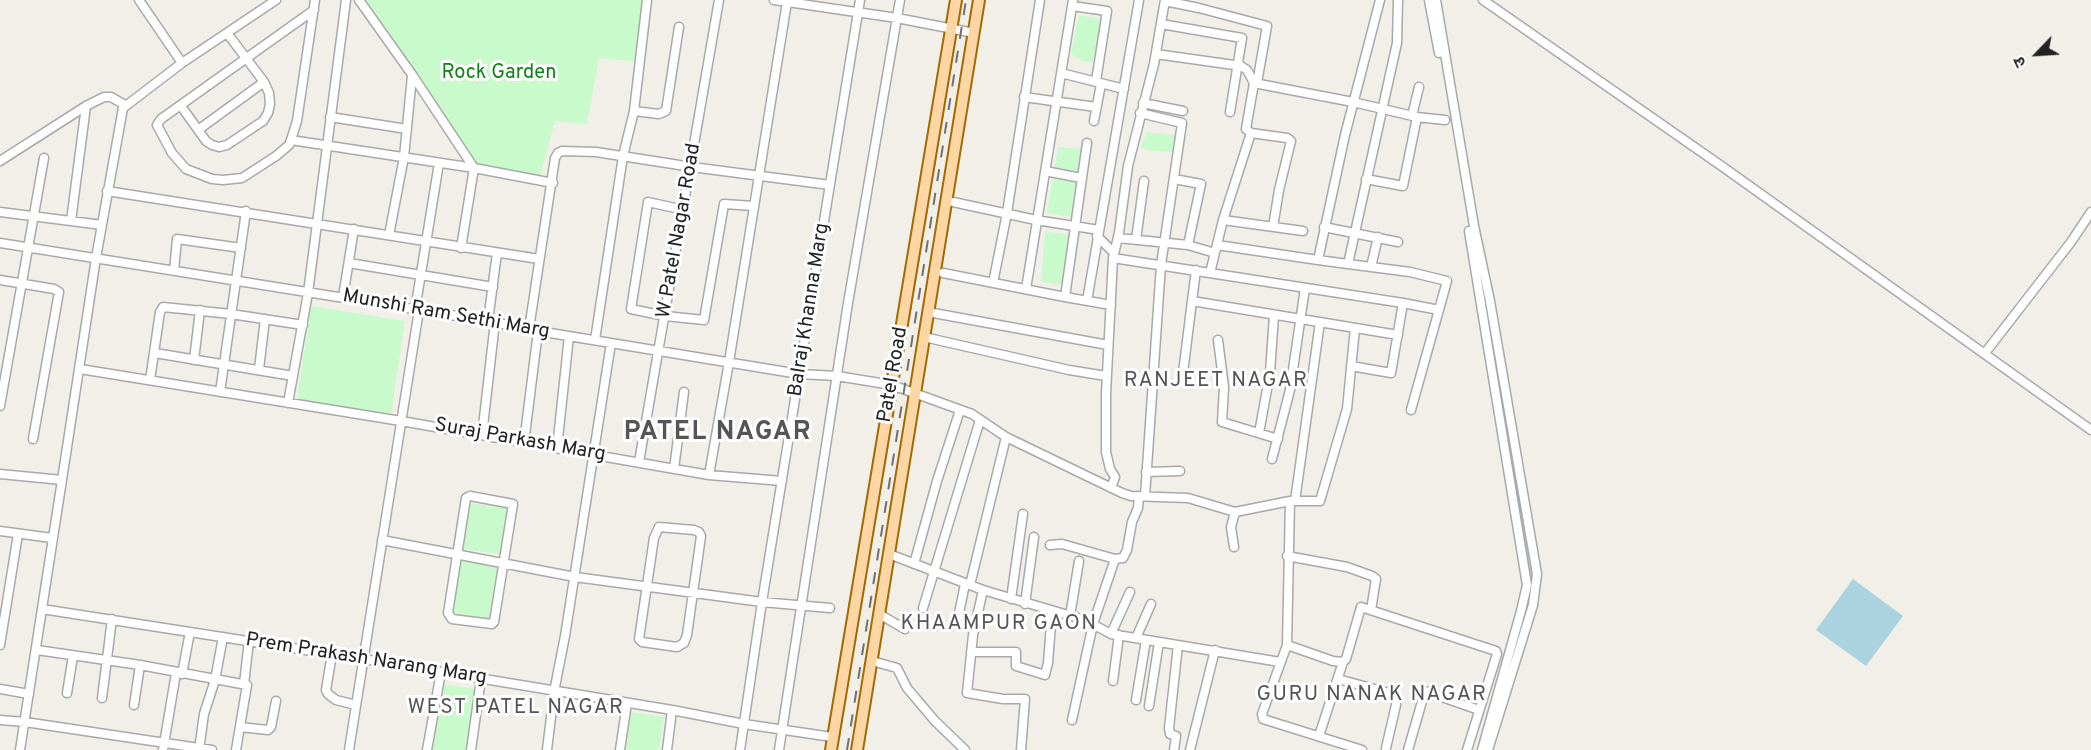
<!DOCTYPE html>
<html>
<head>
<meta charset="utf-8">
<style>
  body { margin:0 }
  #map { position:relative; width:2091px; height:750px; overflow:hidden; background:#f2efe9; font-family:Overpass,"Noto Sans Devanagari",sans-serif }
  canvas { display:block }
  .north { position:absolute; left:2007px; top:24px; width:60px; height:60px; -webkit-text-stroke:4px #fff; paint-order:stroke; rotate:245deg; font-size:16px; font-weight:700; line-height:24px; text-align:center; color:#222 }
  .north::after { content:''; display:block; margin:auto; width:21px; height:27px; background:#222; clip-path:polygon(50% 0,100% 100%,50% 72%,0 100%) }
</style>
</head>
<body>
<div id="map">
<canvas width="2091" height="750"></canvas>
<div class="north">उ</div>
</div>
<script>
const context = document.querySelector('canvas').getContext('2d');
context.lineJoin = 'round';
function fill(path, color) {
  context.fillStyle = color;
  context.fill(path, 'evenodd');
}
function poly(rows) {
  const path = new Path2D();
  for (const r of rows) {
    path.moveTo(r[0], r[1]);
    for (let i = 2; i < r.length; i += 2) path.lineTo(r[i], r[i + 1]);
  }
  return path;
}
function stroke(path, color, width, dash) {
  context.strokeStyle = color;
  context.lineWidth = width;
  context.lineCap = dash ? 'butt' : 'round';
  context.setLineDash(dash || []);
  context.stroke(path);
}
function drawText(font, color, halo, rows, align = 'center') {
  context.font = font + ' Overpass,sans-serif';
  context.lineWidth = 6;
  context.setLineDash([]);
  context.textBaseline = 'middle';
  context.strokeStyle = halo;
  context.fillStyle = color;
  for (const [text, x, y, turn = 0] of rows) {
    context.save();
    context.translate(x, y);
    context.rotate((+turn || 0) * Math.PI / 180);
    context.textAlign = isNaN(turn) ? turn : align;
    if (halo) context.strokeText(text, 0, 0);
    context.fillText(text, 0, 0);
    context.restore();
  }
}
const park = poly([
  [362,0,647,0,638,59,629,61,599,58,587,124,555,121,538,184,474,168],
  [1079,15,1105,20,1097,62,1082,61,1071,54],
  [1147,132,1187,137,1182,153,1146,150,1141,146],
  [1058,147,1083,149,1073,217,1047,213],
  [1045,231,1070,235,1064,285,1041,282],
  [311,306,405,321,391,414,297,399],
  [467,503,507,508,501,554,461,549],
  [457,561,499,566,492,620,450,614],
  [441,684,475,689,466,750,432,750],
  [631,712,664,717,659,750,626,750]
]);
const water = poly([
  [1853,579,1903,616,1866,666,1816,630]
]);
const stream = poly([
  [1490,331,1530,568,1531,584,1528,598]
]);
const minor = poly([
  [139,0,182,63],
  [315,0,297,121,291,140,474,168,461,248],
  [359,0,413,76,474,168,553,183],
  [774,0,897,18,974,33],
  [1165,0,1154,64,1128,166,1119,233,1113,258,1403,303,1439,310],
  [1429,0,1439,53],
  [1436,0,1474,226,1490,301,1537,574,1533,605,1488,750],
  [1483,0,1723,167,2091,430],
  [1165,1,1199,8,1267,26,1257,83],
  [1072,6,1107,11,1096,81],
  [1161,24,1242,38,1230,112],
  [1156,54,1241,66,1247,70,1254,83,1246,129,1251,133,1223,220,1210,273],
  [1061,73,1124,89],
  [1254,83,1353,102,1417,117,1403,186,1366,179],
  [1024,97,1096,107],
  [1143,103,1183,111],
  [181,106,206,141,212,145,219,147,227,145,263,121,268,113,270,104,269,93,264,82,227,33],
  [634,111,659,114,666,111,679,27],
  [1140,113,1182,123,1161,265,1145,496],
  [1412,116,1419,87],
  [330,117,407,129],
  [1417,117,1445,120],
  [1094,121,1101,84],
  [198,130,264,82],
  [1251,133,1287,138,1291,141,1279,190,1273,227],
  [291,140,289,145,276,156,242,178,223,180,212,179,186,169,172,153,157,125,161,119,314,10],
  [0,161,86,106,104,97,111,97,125,105],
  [1045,171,1081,178],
  [1174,179,1201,184,1188,245],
  [107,191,539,259],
  [953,202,1036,220,1099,230],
  [684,210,648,202,631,309,665,316,704,320,724,204,754,206],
  [0,212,102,225],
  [1223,220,1303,231],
  [71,221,86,106],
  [1324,227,1398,242],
  [1469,231,1527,585,1521,611,1482,750],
  [389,235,404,157,412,76],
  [1097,236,1114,253],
  [1118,238,1188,245,1215,253],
  [1136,240,1144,181],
  [0,243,488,321,538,331,799,374,837,376,892,385,972,414,1006,437,1122,493,1131,496,1188,498,1235,512,1290,501,1320,501,1347,409,1355,328],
  [1217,245,1318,260,1345,135,1380,0],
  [1318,260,1348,264,1397,43,1398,0],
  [349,263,493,287],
  [1348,264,1410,272,1447,281,1411,410],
  [1371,267,1378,237],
  [1196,270,1192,301,1398,335],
  [174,271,177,239,241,248],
  [943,273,1065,297,1087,143],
  [0,280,54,289,59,292,33,439],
  [993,283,1007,213,1040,0],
  [1026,289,1073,0],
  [343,297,354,229],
  [1065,297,1111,305],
  [1087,301,1139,0],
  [415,310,439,163],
  [928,312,1108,345],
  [488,321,497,253],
  [529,329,555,158,558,153,562,151,596,152,692,167,830,185],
  [924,337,1069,370,1106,376],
  [595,340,623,156,634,111,647,0],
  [1218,340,1224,387,1222,422,1278,439],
  [155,353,293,376],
  [1985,353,2071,242,2091,212],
  [194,360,200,310],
  [1351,366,1391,373,1403,303],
  [80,369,401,421,709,475,782,481],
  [259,369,265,319],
  [1183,373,1192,301],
  [150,380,160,312,163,307,231,314,303,325],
  [220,392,246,211],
  [288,403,308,293,346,0],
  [0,406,44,158],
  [1259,433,1270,373,1274,315],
  [482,435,495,322],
  [524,443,538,331],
  [557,448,569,336],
  [1272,459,1290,390,1305,288],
  [639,462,719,0],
  [674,469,684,392],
  [1146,472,1180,471],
  [0,474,62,480,96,258,123,108,182,63,276,0],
  [709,475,729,362,787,2],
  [1111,488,1115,477,1110,469,1106,452,1106,394,1113,258],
  [470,496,513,504,494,622,492,624,452,619,448,613,466,498,470,496],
  [1290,501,1287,645,1333,661,1343,662,1346,659,1361,607,1496,651,1497,654,1467,750],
  [1295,501,1320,322],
  [659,527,694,530,699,532,701,536,687,635,684,643,677,647,642,642,639,639,654,538,659,527],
  [0,531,52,538],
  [382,540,575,577,762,602,830,608],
  [1050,545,1062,544,1115,559,1123,558,1127,550,1132,522,1138,508,1139,496],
  [1234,547,1231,527,1235,512],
  [889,554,983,590,1085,620,1111,634,1280,662],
  [1287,556,1347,567,1372,576,1376,579,1371,610],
  [914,564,937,481,960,410],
  [970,585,1006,437],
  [983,590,973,635,967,693,1003,699,1025,699,1021,750],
  [1011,599,1023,514],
  [1025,604,1034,537],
  [923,608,980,420],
  [42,609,363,659,672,710,744,724,832,737],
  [879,614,905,629],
  [1070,616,1079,561],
  [957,623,965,584],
  [1111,634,1130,592],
  [1136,638,1151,604],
  [0,645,18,534],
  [1287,645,1262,714,1263,719,1362,750],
  [37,650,140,665,247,685,236,750],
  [971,652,1016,652,1016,666,1045,675,1048,663,1052,611],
  [332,654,326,690,328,694,336,700,356,705],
  [872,661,897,668,907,688,935,721,965,750],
  [182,674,190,632],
  [1338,679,1393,694,1396,697,1396,705,1386,748],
  [1113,681,1119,635],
  [244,684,249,641],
  [0,689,29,694],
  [67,693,73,656],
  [102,698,112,619],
  [1136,700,1146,640],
  [134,705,140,665],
  [1149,706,1159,642],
  [0,720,25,722,212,750],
  [1072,720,1093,624,1115,559],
  [240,727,268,730,271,727,276,701],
  [1319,736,1343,662],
  [20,750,62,480],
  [163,750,176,673],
  [199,750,204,714,215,680,223,637],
  [349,750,419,310],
  [427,750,441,672],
  [471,750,481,679],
  [547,750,554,692,565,636,611,343],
  [620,750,627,703],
  [667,750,672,710],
  [740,750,762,602,860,0],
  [779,750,848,303,900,0],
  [1174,750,1176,736,1170,734,1169,728,1178,645],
  [1190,750,1215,650],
  [1408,750,1425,691,1479,710]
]);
const major = poly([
  [831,750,956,0],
  [857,750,979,0]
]);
const rail = poly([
  [847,750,966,0]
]);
const parkNames = [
  ["Rock Garden",499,74]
];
const streetNames = [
  ["W Patel Nagar Road",680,231,-80],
  ["Balraj Khanna Marg",810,310,-81],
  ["Munshi Ram Sethi Marg",446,315,10],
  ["Patel Road",894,375,-80],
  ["Suraj Parkash Marg",520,441,10],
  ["Prem Prakash Narang Marg",366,660,9]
];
const neighbourhoodNames = [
  ["RANJEET NAGAR",1216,382],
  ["KHAAMPUR GAON",999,625],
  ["GURU NANAK NAGAR",1372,696],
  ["WEST PATEL NAGAR",516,709]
];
const districtNames = [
  ["PATEL NAGAR",718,434]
];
fill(park, '#c8facc');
fill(water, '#aad3df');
stroke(stream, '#aad3df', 2);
stroke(minor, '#a9a9a9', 11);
stroke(major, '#a06b00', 14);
stroke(minor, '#fff', 8);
stroke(major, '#fcd6a4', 10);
stroke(rail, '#707070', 2, [12, 12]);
drawText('20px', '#0c8416', '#fff', parkNames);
drawText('20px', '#222', '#fff', streetNames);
context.letterSpacing = '1.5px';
drawText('21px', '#555', '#fff', neighbourhoodNames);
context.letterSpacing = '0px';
context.letterSpacing = '1.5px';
drawText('bold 26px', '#555', '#fff', districtNames);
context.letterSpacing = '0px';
</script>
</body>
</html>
